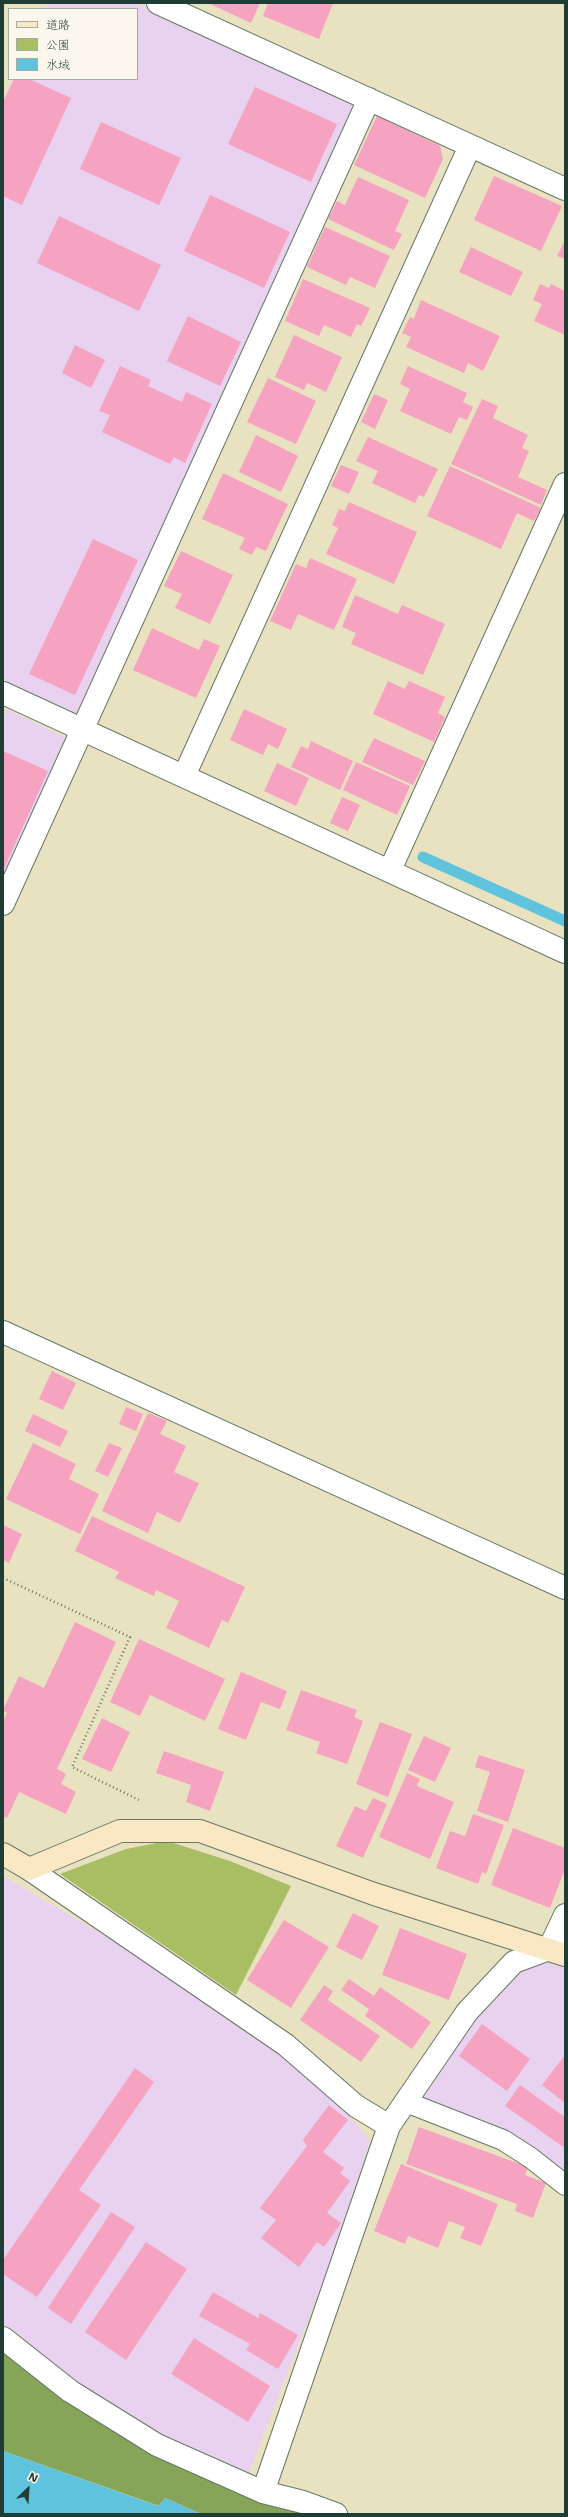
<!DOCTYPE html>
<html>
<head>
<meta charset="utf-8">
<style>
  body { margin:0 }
  #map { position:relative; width:568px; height:2517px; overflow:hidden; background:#e9e2c1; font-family:"Shantell Sans","Klee One",sans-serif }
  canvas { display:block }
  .frame { position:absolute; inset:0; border:4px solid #1f3d34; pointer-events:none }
  .legend { position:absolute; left:8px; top:8px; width:130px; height:72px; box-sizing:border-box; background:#fbf7ec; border:1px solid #a3ada2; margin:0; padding:5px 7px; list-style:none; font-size:12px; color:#1f3d34 }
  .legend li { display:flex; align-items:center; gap:8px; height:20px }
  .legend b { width:20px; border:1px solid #a3ada2 }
  .north { position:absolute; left:8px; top:2469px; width:40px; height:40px; -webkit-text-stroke:3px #fbf7ec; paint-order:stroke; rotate:25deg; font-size:11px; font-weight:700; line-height:16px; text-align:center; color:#1f3d34 }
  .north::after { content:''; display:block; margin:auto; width:14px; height:18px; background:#1f3d34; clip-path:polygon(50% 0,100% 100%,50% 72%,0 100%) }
</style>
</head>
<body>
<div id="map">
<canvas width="568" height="2517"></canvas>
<div class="frame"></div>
<ul class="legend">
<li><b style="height:5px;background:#fae7c3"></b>道路</li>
<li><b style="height:11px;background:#a8be63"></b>公園</li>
<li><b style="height:11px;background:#5fc3dd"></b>水域</li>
</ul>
<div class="north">N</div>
</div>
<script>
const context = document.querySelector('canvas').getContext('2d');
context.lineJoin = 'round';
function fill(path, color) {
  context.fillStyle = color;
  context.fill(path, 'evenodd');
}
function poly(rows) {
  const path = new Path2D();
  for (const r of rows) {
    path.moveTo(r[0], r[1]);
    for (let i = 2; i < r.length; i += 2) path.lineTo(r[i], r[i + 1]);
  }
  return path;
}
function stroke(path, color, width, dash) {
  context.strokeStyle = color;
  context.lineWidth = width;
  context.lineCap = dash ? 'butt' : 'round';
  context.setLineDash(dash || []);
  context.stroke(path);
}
const built = poly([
  [48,3,136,3,354,103,354,112,76,714,3,680,3,101,13,79,137,79,137,9,45,9],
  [7,709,70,740,3,885,3,719],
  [3,1876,187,1984,331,2093,370,2141,347,2219,246,2480,173,2445,80,2390,3,2327],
  [549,1961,565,1967,565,2195,513,2150,412,2109,428,2091,471,2025,523,1971]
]);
const green = poly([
  [167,1841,230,1861,291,1886,236,1995,60,1874,126,1849]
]);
const forest = poly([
  [3,2348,101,2424,151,2454,235,2490,265,2498,303,2514,201,2514,165,2498,159,2506,3,2451]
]);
const water = poly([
  [3,2451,158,2506,165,2498,201,2514,3,2514]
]);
const stream = poly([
  [423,857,565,921]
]);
const building = poly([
  [208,3,260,3,251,23],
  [268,3,333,3,319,39,263,16],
  [14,79,29,79,71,98,22,205,3,196,3,102],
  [255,87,337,124,311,182,228,144],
  [377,116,440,146,443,159,425,198,354,165],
  [101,122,181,158,159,205,80,169],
  [494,176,562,206,541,251,474,220],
  [358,177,409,200,395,231,402,234,394,250,328,219,337,201,345,205],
  [210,195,290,232,264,288,184,251],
  [59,216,161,265,139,311,37,263],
  [325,227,390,256,375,288,350,277,346,285,307,267],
  [565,240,565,259,557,256],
  [471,247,523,272,511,296,459,272],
  [303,279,370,308,361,326,357,324,351,337,324,325,319,336,285,321],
  [540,284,549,288,551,284,565,291,565,335,534,321,542,304,533,300],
  [421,300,500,336,483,371,468,363,464,373,406,347,411,337,402,333,410,317,414,319],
  [188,316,241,342,220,386,167,361],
  [294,335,342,357,326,392,307,383,304,390,275,377],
  [75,345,105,360,91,388,62,373],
  [120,366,151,380,148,386,182,402,186,392,212,404,185,463,174,457,170,464,102,432,110,415,99,411],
  [408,366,467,393,463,402,473,407,467,420,459,417,451,434,400,411,410,389,400,384],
  [268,378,316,401,296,444,247,422],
  [374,394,388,400,375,429,361,422],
  [482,399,498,406,493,418,528,435,522,448,529,451,518,477,547,490,541,505,451,464],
  [256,435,298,456,281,492,239,472],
  [368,437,438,469,424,497,419,495,415,503,372,483,378,471,356,461],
  [341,465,359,472,349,494,331,486],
  [450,466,541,508,534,521,517,513,501,549,427,516],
  [223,473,288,504,266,551,256,547,252,555,239,549,245,538,202,519],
  [349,502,417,532,394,584,326,554,338,528,332,525,339,509,345,511],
  [93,539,138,560,75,695,29,674],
  [181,551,233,575,210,624,175,608,182,594,164,586],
  [310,558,357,579,334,630,298,614,291,630,270,621,296,564,306,568],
  [355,595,398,614,402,605,445,624,423,675,351,644,356,633,342,627],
  [152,628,199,650,204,639,220,646,196,698,133,670],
  [388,681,405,689,409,681,445,697,438,713,445,717,434,742,373,714],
  [244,709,287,729,278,749,268,744,263,755,230,740],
  [374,738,425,761,413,785,362,762],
  [311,741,353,761,340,790,291,767,301,746,308,749],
  [3,751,48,771,3,871],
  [356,762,410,786,397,815,343,790],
  [277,763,309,778,296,806,264,791],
  [342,797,360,805,348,831,330,823],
  [52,1371,76,1383,63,1410,39,1399],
  [126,1407,143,1414,136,1431,119,1424],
  [148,1413,167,1421,160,1434,186,1446,174,1472,199,1483,180,1523,157,1512,148,1533,102,1511],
  [33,1414,68,1431,60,1447,25,1431],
  [33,1443,76,1464,69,1479,99,1494,80,1534,6,1499],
  [109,1443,122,1448,108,1477,95,1471],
  [92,1516,245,1587,228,1623,222,1620,209,1648,166,1628,179,1601,156,1590,154,1596,115,1578,119,1572,75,1551],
  [3,1525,22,1534,9,1563,3,1560],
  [75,1622,116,1642,57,1769,66,1774,61,1784,76,1792,66,1814,19,1792,7,1818,3,1816,3,1721,7,1713,3,1710,19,1676,44,1688],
  [139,1639,225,1679,205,1721,150,1695,140,1716,110,1702],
  [241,1672,287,1691,280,1709,261,1702,246,1740,218,1729],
  [301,1690,357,1710,354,1717,363,1721,347,1764,316,1753,320,1742,286,1730],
  [102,1718,130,1732,111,1772,82,1759],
  [380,1722,412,1734,388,1797,356,1784],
  [424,1736,451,1748,435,1782,408,1770],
  [164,1751,224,1772,210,1811,186,1802,191,1785,156,1773],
  [479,1755,525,1770,508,1822,477,1811,490,1772,475,1767],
  [407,1773,420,1779,417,1786,454,1802,430,1859,379,1837],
  [373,1798,387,1804,363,1858,336,1846,355,1806,366,1811],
  [473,1814,504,1825,486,1874,482,1872,478,1884,436,1868,450,1831,465,1836],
  [513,1828,565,1848,565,1869,550,1908,491,1885],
  [353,1913,379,1926,362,1960,336,1947],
  [284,1920,329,1947,291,2008,247,1980],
  [400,1928,467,1954,449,2000,382,1975],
  [349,1979,374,1996,380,1987,431,2022,412,2049,365,2016,369,2009,341,1990],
  [324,1985,333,1991,328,2000,380,2036,361,2062,300,2020],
  [482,2024,530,2059,507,2091,459,2056],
  [565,2055,565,2103,542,2085],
  [135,2068,154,2082,79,2190,101,2205,37,2297,3,2274,3,2260],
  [520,2085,565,2117,565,2148,505,2106],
  [329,2105,348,2120,323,2152,344,2168,340,2173,350,2181,327,2213,341,2223,324,2247,317,2242,299,2267,261,2238,276,2220,260,2208,307,2146,303,2140],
  [419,2127,528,2167,525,2175,546,2183,533,2218,515,2211,517,2204,406,2164],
  [401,2164,498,2204,481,2246,460,2238,465,2227,449,2221,438,2248,408,2236,405,2244,374,2231],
  [111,2212,135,2227,71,2324,48,2308],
  [146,2242,187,2269,126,2360,85,2332],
  [213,2292,258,2318,260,2313,298,2335,278,2369,246,2350,250,2344,199,2316],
  [194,2338,270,2386,248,2422,171,2374]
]);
const path = poly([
  [3,1578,130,1637,72,1767,139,1800]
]);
const lane = poly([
  [406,2102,503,2140,531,2158,565,2185]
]);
const street = poly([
  [158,3,565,189],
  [3,693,565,952],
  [184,776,470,146],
  [390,870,565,484],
  [3,904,369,99],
  [3,1332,565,1588],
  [29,1869,286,2045,356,2106,389,2126],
  [3,2338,70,2391,157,2445,263,2492],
  [336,2514,303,2502,263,2492,389,2126,467,2012,514,1962,549,1949,565,1915]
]);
const secondary = poly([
  [3,1854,29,1869,120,1831,200,1831,374,1894,565,1955]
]);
fill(built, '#e8d2ef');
fill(green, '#a8be63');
fill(forest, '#86a559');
fill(water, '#5fc3dd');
stroke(stream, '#5fc3dd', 11);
fill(building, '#f5a3c0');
stroke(lane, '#667765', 22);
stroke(street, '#667765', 24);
stroke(secondary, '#667765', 24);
stroke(path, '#667765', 2.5, [1, 3]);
stroke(lane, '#fff', 20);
stroke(street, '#fff', 22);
stroke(secondary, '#fae7c3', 22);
</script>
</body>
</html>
